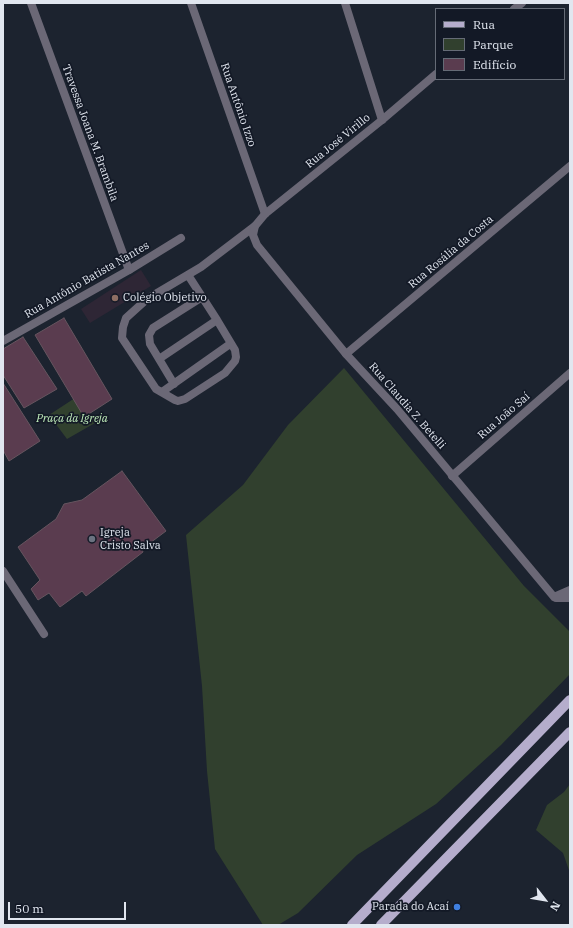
<!DOCTYPE html>
<html>
<head>
<meta charset="utf-8">
<style>
  body { margin:0 }
  #map { position:relative; width:573px; height:928px; overflow:hidden; background:#1c232f; font-family:"IBM Plex Serif",serif }
  canvas { display:block }
  .frame { position:absolute; inset:0; border:4px solid #e1e6ef; pointer-events:none }
  .legend { position:absolute; left:435px; top:8px; width:130px; height:72px; box-sizing:border-box; background:#131926; border:1px solid #656b76; margin:0; padding:5px 7px; list-style:none; font-size:12px; color:#e1e6ef }
  .legend li { display:flex; align-items:center; gap:8px; height:20px }
  .legend b { width:20px; border:1px solid #656b76 }
  .north { position:absolute; left:525px; top:880px; width:40px; height:40px; -webkit-text-stroke:3px #131926; paint-order:stroke; rotate:121deg; font-size:11px; font-weight:700; line-height:16px; text-align:center; color:#e1e6ef }
  .north::after { content:''; display:block; margin:auto; width:14px; height:18px; background:#e1e6ef; clip-path:polygon(50% 0,100% 100%,50% 72%,0 100%) }
  .scale { position:absolute; left:8px; top:902px; width:118px; height:18px; box-sizing:border-box; border:2px solid #e1e6ef; border-top:0; padding-left:5px; font-size:12px; line-height:14px; white-space:nowrap; color:#e1e6ef; -webkit-text-stroke:3px #131926; paint-order:stroke }
</style>
</head>
<body>
<div id="map">
<canvas width="573" height="928"></canvas>
<div class="frame"></div>
<ul class="legend">
<li><b style="height:5px;background:#b5adcc"></b>Rua</li>
<li><b style="height:11px;background:#31402e"></b>Parque</li>
<li><b style="height:11px;background:#5a3c4f"></b>Edifício</li>
</ul>
<div class="north">N</div>
<div class="scale">50 m</div>
</div>
<script>
const context = document.querySelector('canvas').getContext('2d');
context.lineJoin = 'round';
function fill(path, color) {
  context.fillStyle = color;
  context.fill(path, 'evenodd');
}
function poly(rows) {
  const path = new Path2D();
  for (const r of rows) {
    path.moveTo(r[0], r[1]);
    for (let i = 2; i < r.length; i += 2) path.lineTo(r[i], r[i + 1]);
  }
  return path;
}
function stroke(path, color, width, dash) {
  context.strokeStyle = color;
  context.lineWidth = width;
  context.lineCap = dash ? 'butt' : 'round';
  context.setLineDash(dash || []);
  context.stroke(path);
}
function drawText(font, color, halo, rows, align = 'center') {
  context.font = font + ' "IBM Plex Serif",serif';
  context.lineWidth = 3.5;
  context.setLineDash([]);
  context.textBaseline = 'middle';
  context.strokeStyle = halo;
  context.fillStyle = color;
  for (const [text, x, y, turn = 0] of rows) {
    context.save();
    context.translate(x, y);
    context.rotate((+turn || 0) * Math.PI / 180);
    context.textAlign = isNaN(turn) ? turn : align;
    if (halo) context.strokeText(text, 0, 0);
    context.fillText(text, 0, 0);
    context.restore();
  }
}
const education = poly([
  [141,270,151,286,90,323,81,309]
]);
const green = poly([
  [344,368,524,586,570,632,570,674,501,745,436,804,357,855,298,913,278,925,263,925,215,849,207,771,202,686,186,535,243,485,288,425],
  [78,396,95,423,67,439,49,415],
  [570,784,570,873,563,853,536,830,547,805,564,792]
]);
const building = poly([
  [64,318,112,399,84,417,35,335,64,318],
  [23,337,57,389,24,408,3,375,3,349,23,337],
  [3,383,40,441,9,461,3,450,3,383],
  [122,471,166,531,142,549,143,552,86,596,82,591,60,607,49,593,38,600,31,589,40,580,18,547,56,519,64,504,82,500,122,471]
]);
const service = poly([
  [188,275,217,320,235,350,236,357,235,361,225,373,185,399,178,401,175,400,156,389,122,338,123,327,126,318,147,299,201,267,255,226],
  [3,341,129,270,181,238],
  [159,359,217,320],
  [174,384,150,344,149,335,153,328,202,297],
  [162,392,230,344]
]);
const minor = poly([
  [31,3,129,270],
  [191,3,265,214],
  [345,3,382,120],
  [346,354,570,166],
  [452,476,570,373],
  [3,571,44,634]
]);
const tertiary = poly([
  [514,9,522,3],
  [436,74,382,120,265,214,255,226,253,235,257,245,346,354,397,409,554,597],
  [554,597,570,590],
  [556,598,570,598]
]);
const primary = poly([
  [352,925,570,700],
  [381,925,570,732]
]);
const markers = [
  [115,298,4,"#8d6e63"],
  [92,539,4,"#6b7280"],
  [457,907,4,"#3f7fe0"]
];
const streetNames = [
  ["Rua Antônio Izzo",238,105,71],
  ["Travessa Joana M. Brambila",90,133,70],
  ["Rua José Virillo",338,141,-39],
  ["Rua Rosália da Costa",451,252,-40],
  ["Rua Antônio Batista Nantes",87,280,-30],
  ["Rua Claudia Z. Betelli",407,406,49],
  ["Rua João Saí",504,416,-41]
];
const poiNames = [
  ["Colégio Objetivo",123,298],
  ["Igreja",100,533],
  ["Cristo Salva",100,546],
  ["Parada do Acaí",449,907,"right"]
];
const parkNames = [
  ["Praça da Igreja",72,419]
];
fill(education, '#2e2635');
fill(green, '#31402e');
fill(building, '#5a3c4f');
stroke(building, '#66555f', 1);
stroke(service, '#6b6876', 8);
stroke(minor, '#6b6876', 8);
stroke(tertiary, '#6b6876', 8);
stroke(primary, '#b5adcc', 10);
for (const [x, y, r, color] of markers) {
  const dot = new Path2D();
  dot.arc(x, y, r, 0, 2 * Math.PI);
  context.fillStyle = color;
  context.fill(dot);
  stroke(dot, '#131926', 1.5);
}
drawText('11px', '#e1e6ef', '#131926', streetNames);
drawText('11px', '#e1e6ef', '#131926', poiNames, 'left');
drawText('italic 11px', '#c2eebc', '#131926', parkNames);
</script>
</body>
</html>
